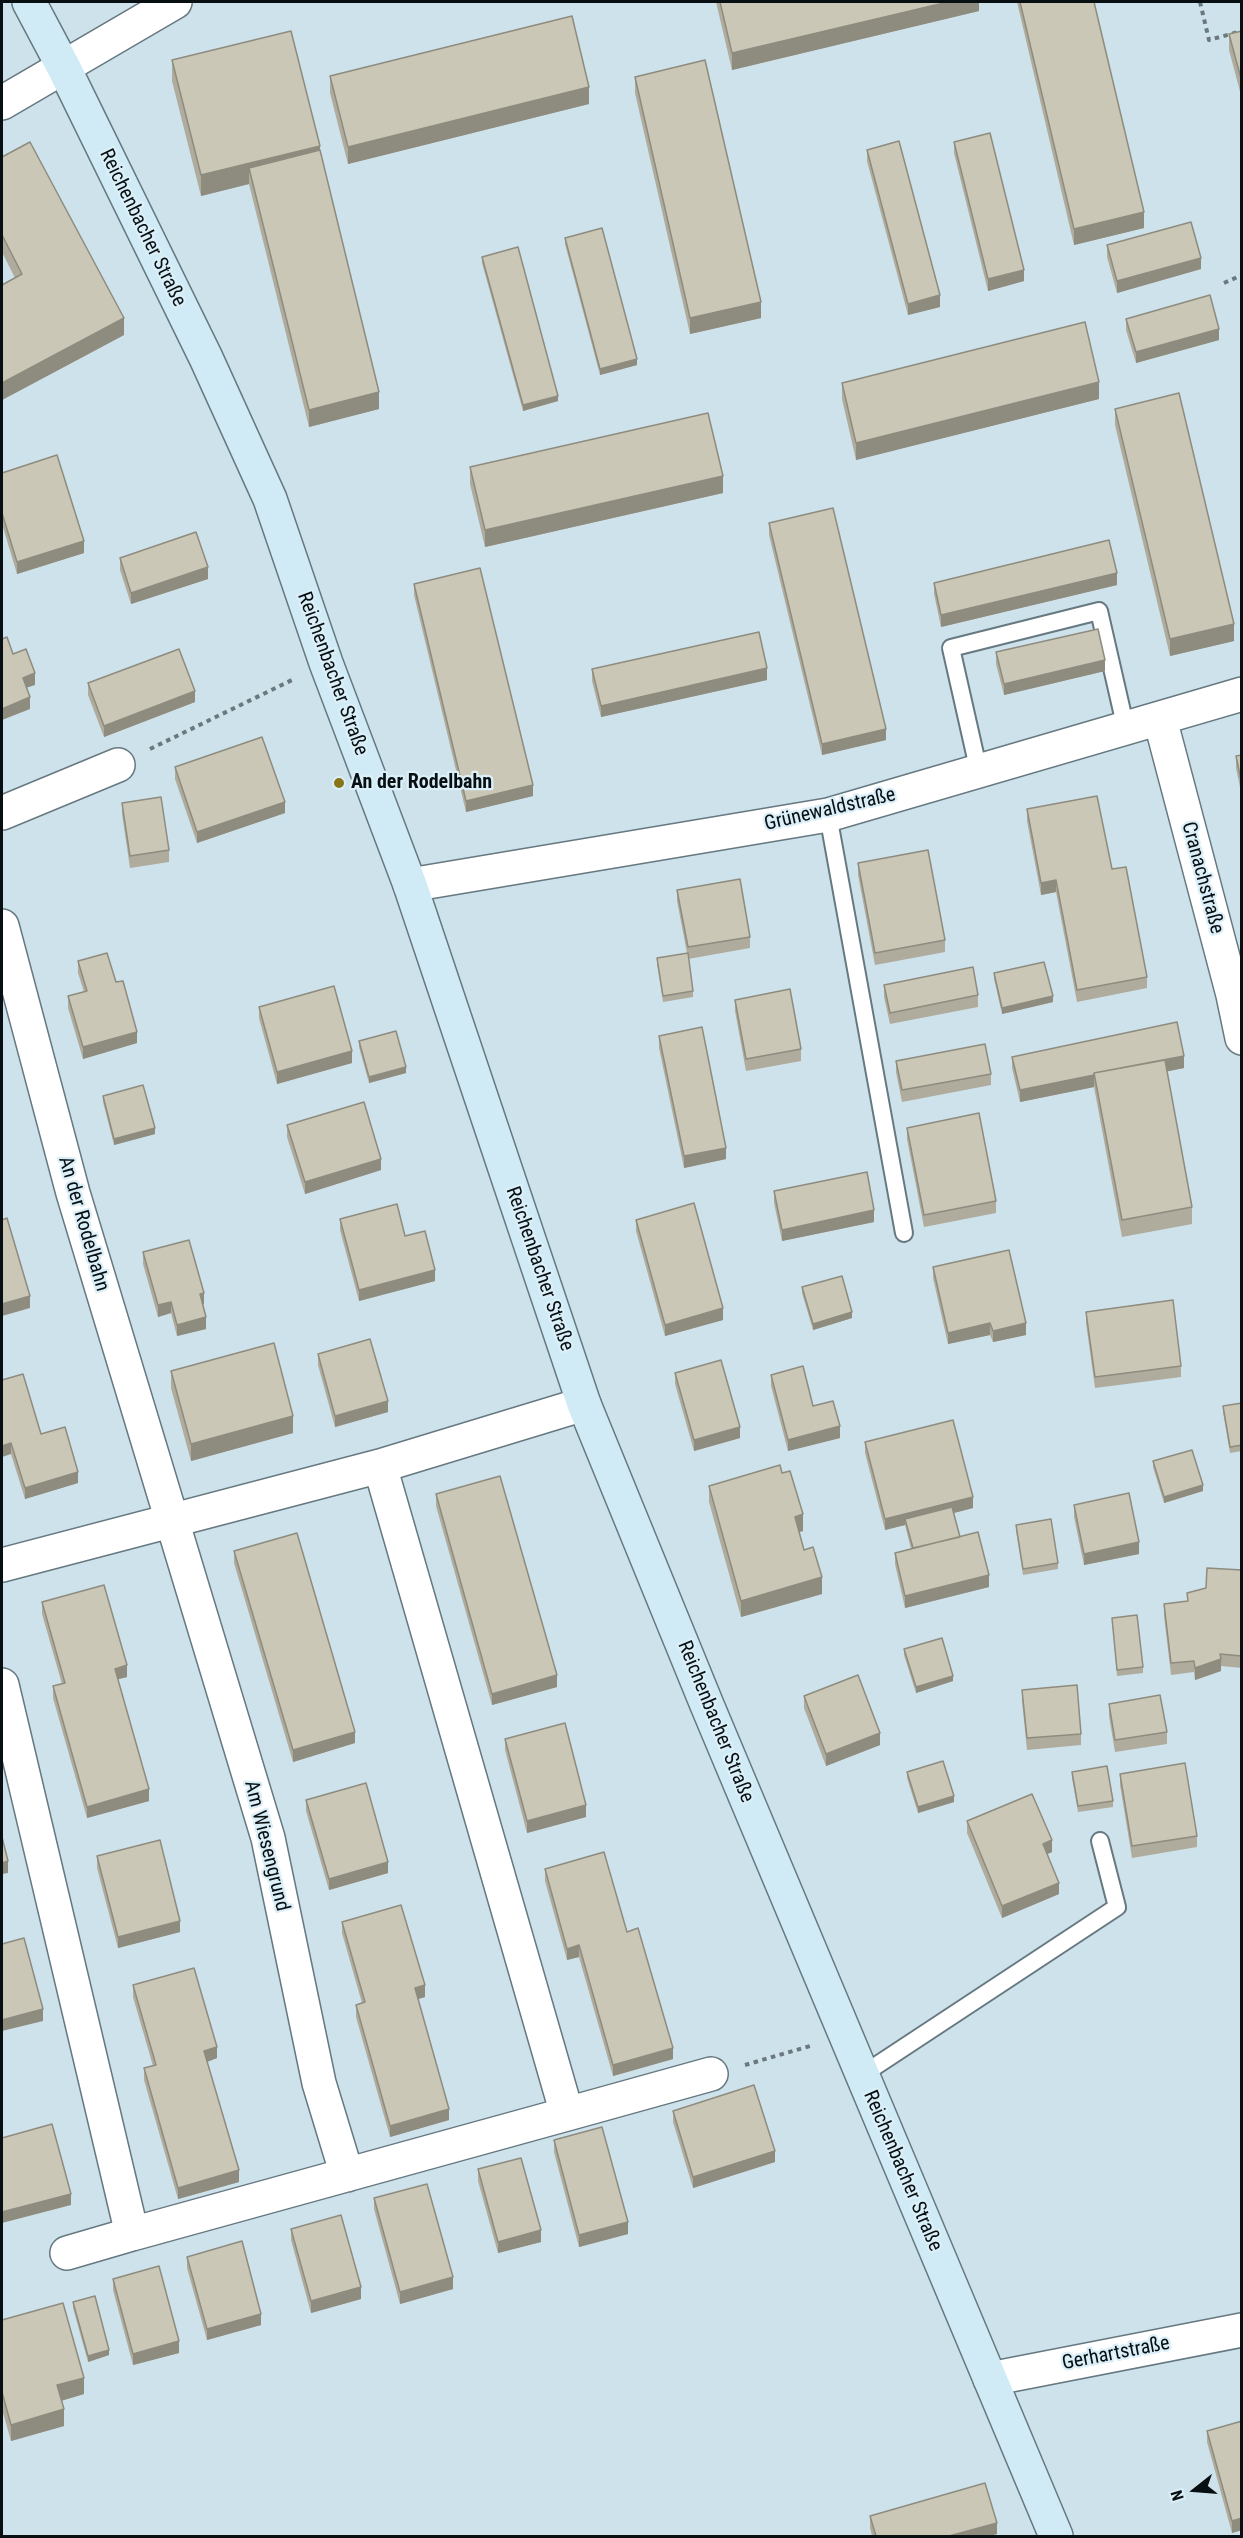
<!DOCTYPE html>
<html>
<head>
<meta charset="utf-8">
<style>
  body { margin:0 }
  #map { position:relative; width:1243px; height:2538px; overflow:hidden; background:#cee2eb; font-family:"Roboto Condensed",sans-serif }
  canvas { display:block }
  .frame { position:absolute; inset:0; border:3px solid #080f12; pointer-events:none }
  .north { position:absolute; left:1165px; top:2460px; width:60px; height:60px; -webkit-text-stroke:4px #dbeff8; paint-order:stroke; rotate:253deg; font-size:16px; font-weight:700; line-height:24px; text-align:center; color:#080f12 }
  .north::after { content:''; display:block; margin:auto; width:21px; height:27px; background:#080f12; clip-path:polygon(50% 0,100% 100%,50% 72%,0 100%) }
</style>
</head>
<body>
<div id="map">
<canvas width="1243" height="2538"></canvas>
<div class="frame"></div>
<div class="north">N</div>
</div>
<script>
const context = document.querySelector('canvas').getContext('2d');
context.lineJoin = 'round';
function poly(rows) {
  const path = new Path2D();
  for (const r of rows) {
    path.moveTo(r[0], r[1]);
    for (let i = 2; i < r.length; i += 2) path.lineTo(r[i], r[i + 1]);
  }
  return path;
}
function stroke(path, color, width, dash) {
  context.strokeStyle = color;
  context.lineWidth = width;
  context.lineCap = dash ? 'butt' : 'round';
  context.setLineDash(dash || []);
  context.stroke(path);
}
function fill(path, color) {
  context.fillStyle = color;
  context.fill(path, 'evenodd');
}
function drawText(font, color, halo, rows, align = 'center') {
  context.font = font + ' "Roboto Condensed",sans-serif';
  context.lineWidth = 4.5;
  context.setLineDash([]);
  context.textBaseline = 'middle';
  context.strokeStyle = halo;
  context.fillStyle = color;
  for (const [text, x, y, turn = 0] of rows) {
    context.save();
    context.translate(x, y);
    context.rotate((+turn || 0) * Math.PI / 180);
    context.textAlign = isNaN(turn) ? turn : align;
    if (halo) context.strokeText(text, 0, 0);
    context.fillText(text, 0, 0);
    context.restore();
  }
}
const path = poly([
  [1200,2,1209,40,1242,31],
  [1224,283,1242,275],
  [150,749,292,680],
  [745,2065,810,2046]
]);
const lane = poly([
  [979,772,951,648,1099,611,1126,729],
  [828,815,904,1233],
  [862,2075,1117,1907,1100,1841]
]);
const street = poly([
  [2,103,175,2],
  [1160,719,1233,995,1242,1038],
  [2,813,118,765],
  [410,885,828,815,1242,694],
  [2,926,73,1193,268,1838,319,2083,347,2175],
  [2,1565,380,1466,584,1404],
  [2,1685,132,2234,567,2114,380,1466],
  [567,2114,711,2074],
  [67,2253,132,2234],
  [990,2379,1242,2330]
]);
const secondary = poly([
  [29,2,64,68,206,358,270,499,326,663,410,885,584,1404,707,1705,1056,2536]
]);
const wall = poly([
  [716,2,979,2,979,11,732,70],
  [1017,2,1094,2,1144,228,1074,245],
  [1242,31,1242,99,1229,50,1229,34],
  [172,60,320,150,379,409,309,427,249,184,201,196,172,81],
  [330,76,589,104,348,164,330,93],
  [635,77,761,318,690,334,635,93],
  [954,142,1024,281,988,291,954,153],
  [867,150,940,307,908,315,867,161],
  [2,157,124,335,2,400,2,285,15,278,2,252],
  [565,238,637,365,600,375,565,244],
  [1107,245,1201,269,1117,293,1107,257],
  [482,257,558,401,523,411,482,263],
  [1126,319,1219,340,1136,363,1126,330],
  [842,383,1099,399,856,460,842,399],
  [1115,409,1234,641,1170,656,1115,425],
  [470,467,723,493,485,547,470,484],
  [2,473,84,553,17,574,2,524],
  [769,523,886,740,822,755,769,535],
  [120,558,208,579,131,604,120,570],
  [934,583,1117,585,941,627,934,594],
  [414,584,533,796,466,812,414,595],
  [996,652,1105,671,1004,695,996,664],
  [592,669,767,680,601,717,592,681],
  [88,683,195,702,104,737,88,695],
  [1242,755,1242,797,1236,768,1236,756],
  [175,767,285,813,197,843,175,779],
  [122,803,169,850,169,862,130,868,122,814],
  [1027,809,1147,977,1147,988,1077,1002,1056,892,1041,895,1027,821],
  [858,863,945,940,945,952,875,965,858,875],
  [677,890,750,937,750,948,688,959,693,991,693,997,663,1002,657,964,657,958,687,953,677,901],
  [78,961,116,982,137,1043,83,1059,68,1008,68,996,84,992,78,973],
  [994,973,1053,1002,1002,1014,994,979],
  [884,985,978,995,978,1007,890,1024,884,997],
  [735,1000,801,1049,801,1061,746,1071,735,1011],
  [259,1007,352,1063,277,1084,259,1018],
  [659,1036,726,1159,684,1168,659,1048],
  [359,1041,406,1073,369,1083,359,1047],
  [1012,1057,1184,1068,1167,1071,1192,1207,1192,1224,1122,1237,1094,1087,1020,1102,1012,1068],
  [896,1061,991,1074,991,1085,902,1102,896,1072],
  [103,1096,155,1134,114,1145,103,1102],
  [287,1125,381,1170,305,1194,287,1137],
  [907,1128,996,1201,996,1213,924,1227,907,1139],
  [774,1191,874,1222,782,1241,774,1203],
  [340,1219,405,1236,435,1281,359,1301,340,1230],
  [636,1220,723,1320,665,1336,636,1231],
  [143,1252,204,1304,202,1305,206,1329,177,1336,171,1313,158,1317,143,1264],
  [933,1267,1026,1335,993,1342,990,1335,948,1344,933,1278],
  [802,1287,852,1318,813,1330,802,1293],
  [1086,1312,1181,1366,1181,1377,1095,1388,1086,1323],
  [318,1354,388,1412,335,1427,318,1365],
  [171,1371,293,1433,191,1461,171,1388],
  [675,1373,740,1438,694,1451,675,1384],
  [771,1375,813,1406,840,1438,788,1451,771,1386],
  [2,1380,41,1434,78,1483,25,1499,11,1454],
  [1242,1403,1242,1451,1230,1453,1223,1412,1223,1406],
  [865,1442,973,1508,954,1513,960,1537,989,1587,905,1608,895,1564,895,1553,911,1549,905,1525,885,1530,865,1453],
  [1153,1461,1203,1491,1164,1503,1153,1467],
  [709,1486,803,1531,799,1532,804,1550,822,1594,741,1617,709,1502],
  [436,1494,557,1687,492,1705,436,1506],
  [1074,1505,1139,1554,1084,1565,1074,1517],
  [1016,1525,1058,1563,1058,1569,1023,1575,1016,1531],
  [234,1551,355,1743,293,1762,234,1563],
  [1242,1570,1242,1668,1221,1666,1221,1671,1195,1680,1194,1672,1171,1675,1164,1616,1164,1604,1187,1601,1187,1593,1206,1588],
  [42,1602,127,1677,118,1679,149,1801,87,1818,53,1698,53,1686,62,1684,42,1614],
  [1112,1618,1143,1667,1143,1673,1117,1676],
  [904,1649,953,1681,916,1693,904,1655],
  [1022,1690,1081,1734,1081,1745,1027,1750,1022,1701],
  [804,1696,880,1745,826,1766,804,1708],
  [1109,1704,1167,1732,1167,1744,1115,1752,1109,1716],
  [505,1739,586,1817,527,1833,505,1750],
  [907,1772,954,1802,918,1813,907,1778],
  [1072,1772,1113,1801,1113,1807,1078,1812,1072,1778],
  [1120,1774,1197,1836,1197,1847,1132,1858,1120,1785],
  [306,1800,388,1873,329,1890,306,1811],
  [967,1821,1052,1852,1047,1854,1059,1894,1002,1918,967,1833],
  [97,1856,180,1932,118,1948,97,1868],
  [545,1869,627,1932,673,2059,613,2076,579,1957,567,1960,545,1881],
  [342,1922,425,1997,418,1999,449,2120,390,2137,356,2017,356,2005,362,2003,342,1933],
  [133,1985,217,2058,207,2062,239,2182,178,2199,144,2080,144,2068,153,2066,133,1997],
  [673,2111,775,2162,693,2188,673,2122],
  [554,2140,628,2234,579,2247,554,2152],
  [478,2169,541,2242,498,2253,478,2181],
  [374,2198,453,2289,400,2304,374,2209],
  [291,2229,361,2299,311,2313,291,2240],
  [187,2257,261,2325,207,2340,187,2268],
  [113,2279,179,2353,133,2365,113,2290],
  [73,2302,109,2355,88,2362,73,2308],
  [2,2320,84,2394,61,2401,64,2426,11,2441,2,2409],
  [1242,2421,1242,2530,1232,2533,1207,2442,1207,2431],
  [870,2516,997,2534,989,2536,872,2536,870,2528]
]);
const shadedWall = poly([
  [948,2,979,2,979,11,732,70,732,53],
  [589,87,589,104,348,164,348,147],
  [320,146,320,167,249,168,249,184,201,196,201,175],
  [1144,212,1144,228,1074,245,1074,229],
  [1201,258,1201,269,1117,293,1117,281],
  [1024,270,1024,281,988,291,988,279],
  [940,295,940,307,908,315,908,304],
  [761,302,761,318,690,334,690,318],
  [124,318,124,335,2,400,2,383],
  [1219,329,1219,340,1136,363,1136,352],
  [637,359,637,365,600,375,600,369],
  [1099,382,1099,399,856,460,856,443],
  [379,392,379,409,309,427,309,410],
  [558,396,558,401,523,411,523,405],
  [723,476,723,493,485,547,485,530],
  [84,541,84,553,17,574,17,562],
  [208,567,208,579,131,604,131,593],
  [1117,573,1117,585,941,627,941,615],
  [1234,624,1234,641,1170,656,1170,639],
  [1105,660,1105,671,1004,695,1004,684],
  [767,668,767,680,601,717,601,706],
  [35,673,35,685,23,689,23,678],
  [195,691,195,702,104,737,104,726],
  [30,697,30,709,2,720,2,709],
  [886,729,886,740,822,755,822,744],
  [533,785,533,796,466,812,466,801],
  [285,802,285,813,197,843,197,832],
  [1056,880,1056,892,1041,895,1041,883],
  [1053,996,1053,1002,1002,1014,1002,1008],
  [137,1032,137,1043,83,1059,83,1047],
  [352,1051,352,1063,277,1084,277,1072],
  [1184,1056,1184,1068,1096,1086,1094,1075],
  [406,1067,406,1073,369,1083,369,1077],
  [1094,1075,1094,1087,1020,1102,1020,1090],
  [155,1128,155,1134,114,1145,114,1139],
  [726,1148,726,1159,684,1168,684,1156],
  [381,1159,381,1170,305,1194,305,1182],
  [874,1210,874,1222,782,1241,782,1230],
  [435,1270,435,1281,359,1301,359,1290],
  [204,1293,204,1304,200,1305,200,1294],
  [30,1296,30,1308,2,1316,2,1304],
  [171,1302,171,1313,158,1317,158,1305],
  [723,1308,723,1320,665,1336,665,1325],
  [852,1312,852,1318,813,1330,813,1324],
  [206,1317,206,1329,177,1336,177,1325],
  [990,1323,990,1335,948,1344,948,1333],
  [1026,1323,1026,1335,993,1342,993,1331],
  [388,1401,388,1412,335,1427,335,1416],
  [293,1416,293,1433,191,1461,191,1444],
  [840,1426,840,1438,788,1451,788,1440],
  [740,1427,740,1438,694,1451,694,1440],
  [11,1443,11,1454,2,1457,2,1446],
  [78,1472,78,1483,25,1499,25,1488],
  [1203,1485,1203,1491,1164,1503,1164,1497],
  [973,1497,973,1508,907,1525,905,1519,905,1525,885,1530,885,1519],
  [803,1514,803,1531,795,1533,795,1517],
  [1139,1542,1139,1554,1084,1565,1084,1554],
  [989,1575,989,1587,905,1608,905,1596],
  [822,1577,822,1594,741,1617,741,1601],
  [1221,1659,1221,1671,1195,1680,1195,1668],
  [127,1665,127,1677,115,1680,115,1669],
  [557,1675,557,1687,492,1705,492,1694],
  [953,1676,953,1681,916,1693,916,1687],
  [355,1732,355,1743,293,1762,293,1750],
  [880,1733,880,1745,826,1766,826,1754],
  [149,1789,149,1801,87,1818,87,1807],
  [954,1796,954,1802,918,1813,918,1807],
  [586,1805,586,1817,527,1833,527,1821],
  [1052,1840,1052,1852,1043,1856,1043,1844],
  [8,1861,8,1873,2,1874,2,1863],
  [388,1862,388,1873,329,1890,329,1879],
  [1059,1883,1059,1894,1002,1918,1002,1906],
  [180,1921,180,1932,118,1948,118,1937],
  [579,1945,579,1957,567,1960,567,1949],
  [425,1985,425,1997,415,2000,415,1988],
  [43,2009,43,2021,2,2031,2,2020],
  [217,2047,217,2058,204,2063,204,2051],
  [673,2048,673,2059,613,2076,613,2065],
  [449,2109,449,2120,390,2137,390,2126],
  [775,2151,775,2162,693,2188,693,2177],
  [239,2170,239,2182,178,2199,178,2188],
  [71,2194,71,2205,2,2223,2,2212],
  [628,2222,628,2234,579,2247,579,2235],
  [541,2230,541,2242,498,2253,498,2242],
  [453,2277,453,2289,400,2304,400,2292],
  [361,2287,361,2299,311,2313,311,2301],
  [261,2314,261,2325,207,2340,207,2329],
  [179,2341,179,2353,133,2365,133,2354],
  [109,2350,109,2355,88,2362,88,2356],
  [84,2378,84,2394,57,2402,57,2385],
  [64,2409,64,2426,11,2441,11,2425],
  [1242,2518,1242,2530,1232,2533,1232,2521],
  [997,2523,997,2534,989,2536,949,2536]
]);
const building = poly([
  [720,2,948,2,732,53,720,2],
  [1020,2,1094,2,1144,212,1074,229,1020,2],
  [572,16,589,87,348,147,330,76,572,16],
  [291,31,320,146,201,175,172,60,291,31],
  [1242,31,1242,82,1229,34,1242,31],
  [705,60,761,302,690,318,635,77,705,60],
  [990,133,1024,270,988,279,954,142,990,133],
  [899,141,940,295,908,304,867,150,899,141],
  [30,142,124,318,2,383,2,285,22,274,2,235,2,157,30,142],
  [320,150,379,392,309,410,249,168,320,150],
  [1191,222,1201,258,1117,281,1107,245,1191,222],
  [602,228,637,359,600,369,565,238,602,228],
  [518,247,558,396,523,405,482,257,518,247],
  [1210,295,1219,329,1136,352,1126,319,1210,295],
  [1085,322,1099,382,856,443,842,383,1085,322],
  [1179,393,1234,624,1170,639,1115,409,1179,393],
  [708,413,723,476,485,530,470,467,708,413],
  [57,455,84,541,17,562,2,513,2,473,57,455],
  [833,508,886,729,822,744,769,523,833,508],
  [196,532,208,567,131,593,120,558,196,532],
  [1109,540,1117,573,941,615,934,583,1109,540],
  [480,568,533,785,466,801,414,584,480,568],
  [1098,629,1105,660,1004,684,996,652,1098,629],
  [759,632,767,668,601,706,592,669,759,632],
  [7,637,13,654,26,649,35,673,23,678,30,697,2,709,2,639,7,637],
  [179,649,195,691,104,726,88,683,179,649],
  [262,737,285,802,197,832,175,767,262,737],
  [1242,755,1242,785,1236,756,1242,755],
  [1097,796,1112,869,1126,867,1147,977,1077,990,1056,880,1041,883,1027,809,1097,796],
  [161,797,169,850,130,856,122,803,161,797],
  [928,850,945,940,875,953,858,863,928,850],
  [740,879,750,937,688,947,677,890,740,879],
  [107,953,116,982,123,981,137,1032,83,1047,68,996,87,991,78,961,107,953],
  [688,953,693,991,663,996,657,958,688,953],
  [1044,962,1053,996,1002,1008,994,973,1044,962],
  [973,967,978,995,890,1013,884,985,973,967],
  [334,986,352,1051,277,1072,259,1007,334,986],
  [790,989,801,1049,746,1059,735,1000,790,989],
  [1177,1022,1184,1056,1094,1073,1094,1075,1020,1090,1012,1057,1177,1022],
  [702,1027,726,1148,684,1156,659,1036,702,1027],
  [396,1031,406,1067,369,1077,359,1041,396,1031],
  [985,1044,991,1074,902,1090,896,1061,985,1044],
  [1165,1060,1192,1207,1122,1220,1094,1073,1165,1060],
  [143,1085,155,1128,114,1139,103,1096,143,1085],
  [364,1102,381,1159,305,1182,287,1125,364,1102],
  [979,1113,996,1201,924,1215,907,1128,979,1113],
  [867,1172,874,1210,782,1230,774,1191,867,1172],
  [694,1203,723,1308,665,1325,636,1220,694,1203],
  [397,1204,405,1236,425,1231,435,1270,359,1290,340,1219,397,1204],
  [7,1218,30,1296,2,1304,2,1220,7,1218],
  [189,1240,204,1293,200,1294,206,1317,177,1325,171,1302,158,1305,143,1252,189,1240],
  [1009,1250,1026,1323,993,1331,990,1323,948,1333,933,1267,1009,1250],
  [842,1276,852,1312,813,1324,802,1287,842,1276],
  [1173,1300,1181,1366,1095,1377,1086,1312,1173,1300],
  [370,1339,388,1401,335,1416,318,1354,370,1339],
  [274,1343,293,1416,191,1444,171,1371,274,1343],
  [721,1360,740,1427,694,1440,675,1373,721,1360],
  [803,1366,813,1406,833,1401,840,1426,788,1440,771,1375,803,1366],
  [23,1374,41,1434,65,1427,78,1472,25,1488,11,1443,2,1446,2,1380,23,1374],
  [1242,1403,1242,1445,1230,1447,1223,1406,1242,1403],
  [953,1420,973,1497,885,1519,865,1442,953,1420],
  [1192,1450,1203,1485,1164,1497,1153,1461,1192,1450],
  [780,1465,782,1473,790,1471,803,1514,795,1517,804,1550,813,1547,822,1577,741,1601,709,1486,780,1465],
  [500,1476,557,1675,492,1694,436,1494,500,1476],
  [1129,1493,1139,1542,1084,1554,1074,1505,1129,1493],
  [952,1507,960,1537,913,1548,905,1519,952,1507],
  [1051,1519,1058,1563,1023,1569,1016,1525,1051,1519],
  [978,1532,989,1575,905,1596,895,1553,978,1532],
  [297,1533,355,1732,293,1750,234,1551,297,1533],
  [1207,1568,1242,1570,1242,1656,1220,1654,1221,1659,1195,1668,1194,1661,1171,1663,1164,1604,1188,1601,1187,1593,1206,1588,1207,1568],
  [104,1585,127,1665,115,1669,149,1789,87,1807,53,1686,65,1683,42,1602,104,1585],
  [1137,1615,1143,1667,1117,1670,1112,1618,1137,1615],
  [942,1638,953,1676,916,1687,904,1649,942,1638],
  [858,1675,880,1733,826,1754,804,1696,858,1675],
  [1077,1685,1081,1734,1027,1738,1022,1690,1077,1685],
  [1160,1695,1167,1732,1115,1740,1109,1704,1160,1695],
  [565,1723,586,1805,527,1821,505,1739,565,1723],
  [943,1761,954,1796,918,1807,907,1772,943,1761],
  [1185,1763,1197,1836,1132,1846,1120,1774,1185,1763],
  [1107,1766,1113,1801,1078,1806,1072,1772,1107,1766],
  [366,1783,388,1862,329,1879,306,1800,366,1783],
  [1032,1794,1052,1840,1043,1844,1059,1883,1002,1906,967,1821,1032,1794],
  [2,1837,8,1861,2,1863,2,1837],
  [160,1840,180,1921,118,1937,97,1856,160,1840],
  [604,1852,627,1932,638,1928,673,2048,613,2065,579,1945,567,1949,545,1869,604,1852],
  [401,1905,425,1985,415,1988,449,2109,390,2126,356,2005,365,2002,342,1922,401,1905],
  [24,1938,43,2009,2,2020,2,1944,24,1938],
  [194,1968,217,2047,204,2051,239,2170,178,2188,144,2068,156,2065,133,1985,194,1968],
  [754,2085,775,2151,693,2177,673,2111,754,2085],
  [52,2124,71,2194,2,2212,2,2138,52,2124],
  [602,2127,628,2222,579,2235,554,2140,602,2127],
  [521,2158,541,2230,498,2242,478,2169,521,2158],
  [427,2184,453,2277,400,2292,374,2198,427,2184],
  [341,2215,361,2287,311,2301,291,2229,341,2215],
  [242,2241,261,2314,207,2329,187,2257,242,2241],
  [159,2266,179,2341,133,2354,113,2279,159,2266],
  [95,2296,109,2350,88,2356,73,2302,95,2296],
  [63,2303,84,2378,57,2385,64,2409,11,2425,2,2392,2,2320,63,2303],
  [1242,2421,1242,2518,1232,2521,1207,2431,1242,2421],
  [985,2483,997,2523,949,2536,876,2536,870,2516,985,2483]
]);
const markers = [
  [339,783,6,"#887518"]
];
const streetNames = [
  ["Reichenbacher Straße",142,228,64],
  ["Reichenbacher Straße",332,674,70],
  ["Grünewaldstraße",830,810,-13],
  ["Cranachstraße",1202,878,75],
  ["An der Rodelbahn",83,1224,74],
  ["Reichenbacher Straße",539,1269,71],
  ["Reichenbacher Straße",715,1722,68],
  ["Am Wiesengrund",266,1846,76],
  ["Reichenbacher Straße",902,2171,67],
  ["Gerhartstraße",1116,2354,-11]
];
const poiNames = [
  ["An der Rodelbahn",351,783]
];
stroke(lane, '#667880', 20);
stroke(street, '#667880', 36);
stroke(secondary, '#667880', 36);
stroke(path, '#6b787e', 4, [4.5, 4.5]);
stroke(lane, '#fff', 16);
stroke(street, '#fff', 33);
stroke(secondary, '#d0ebf5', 33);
fill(wall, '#afab9d');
fill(shadedWall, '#8e8b7f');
fill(building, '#cbc7b6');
stroke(building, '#8e8b7f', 1.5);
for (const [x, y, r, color] of markers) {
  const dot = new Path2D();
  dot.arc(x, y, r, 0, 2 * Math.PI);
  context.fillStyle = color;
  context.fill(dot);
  stroke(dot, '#dbeff8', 2);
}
drawText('20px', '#080f12', '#dbeff8', streetNames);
drawText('bold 20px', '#080f12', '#dbeff8', poiNames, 'left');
</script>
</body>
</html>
